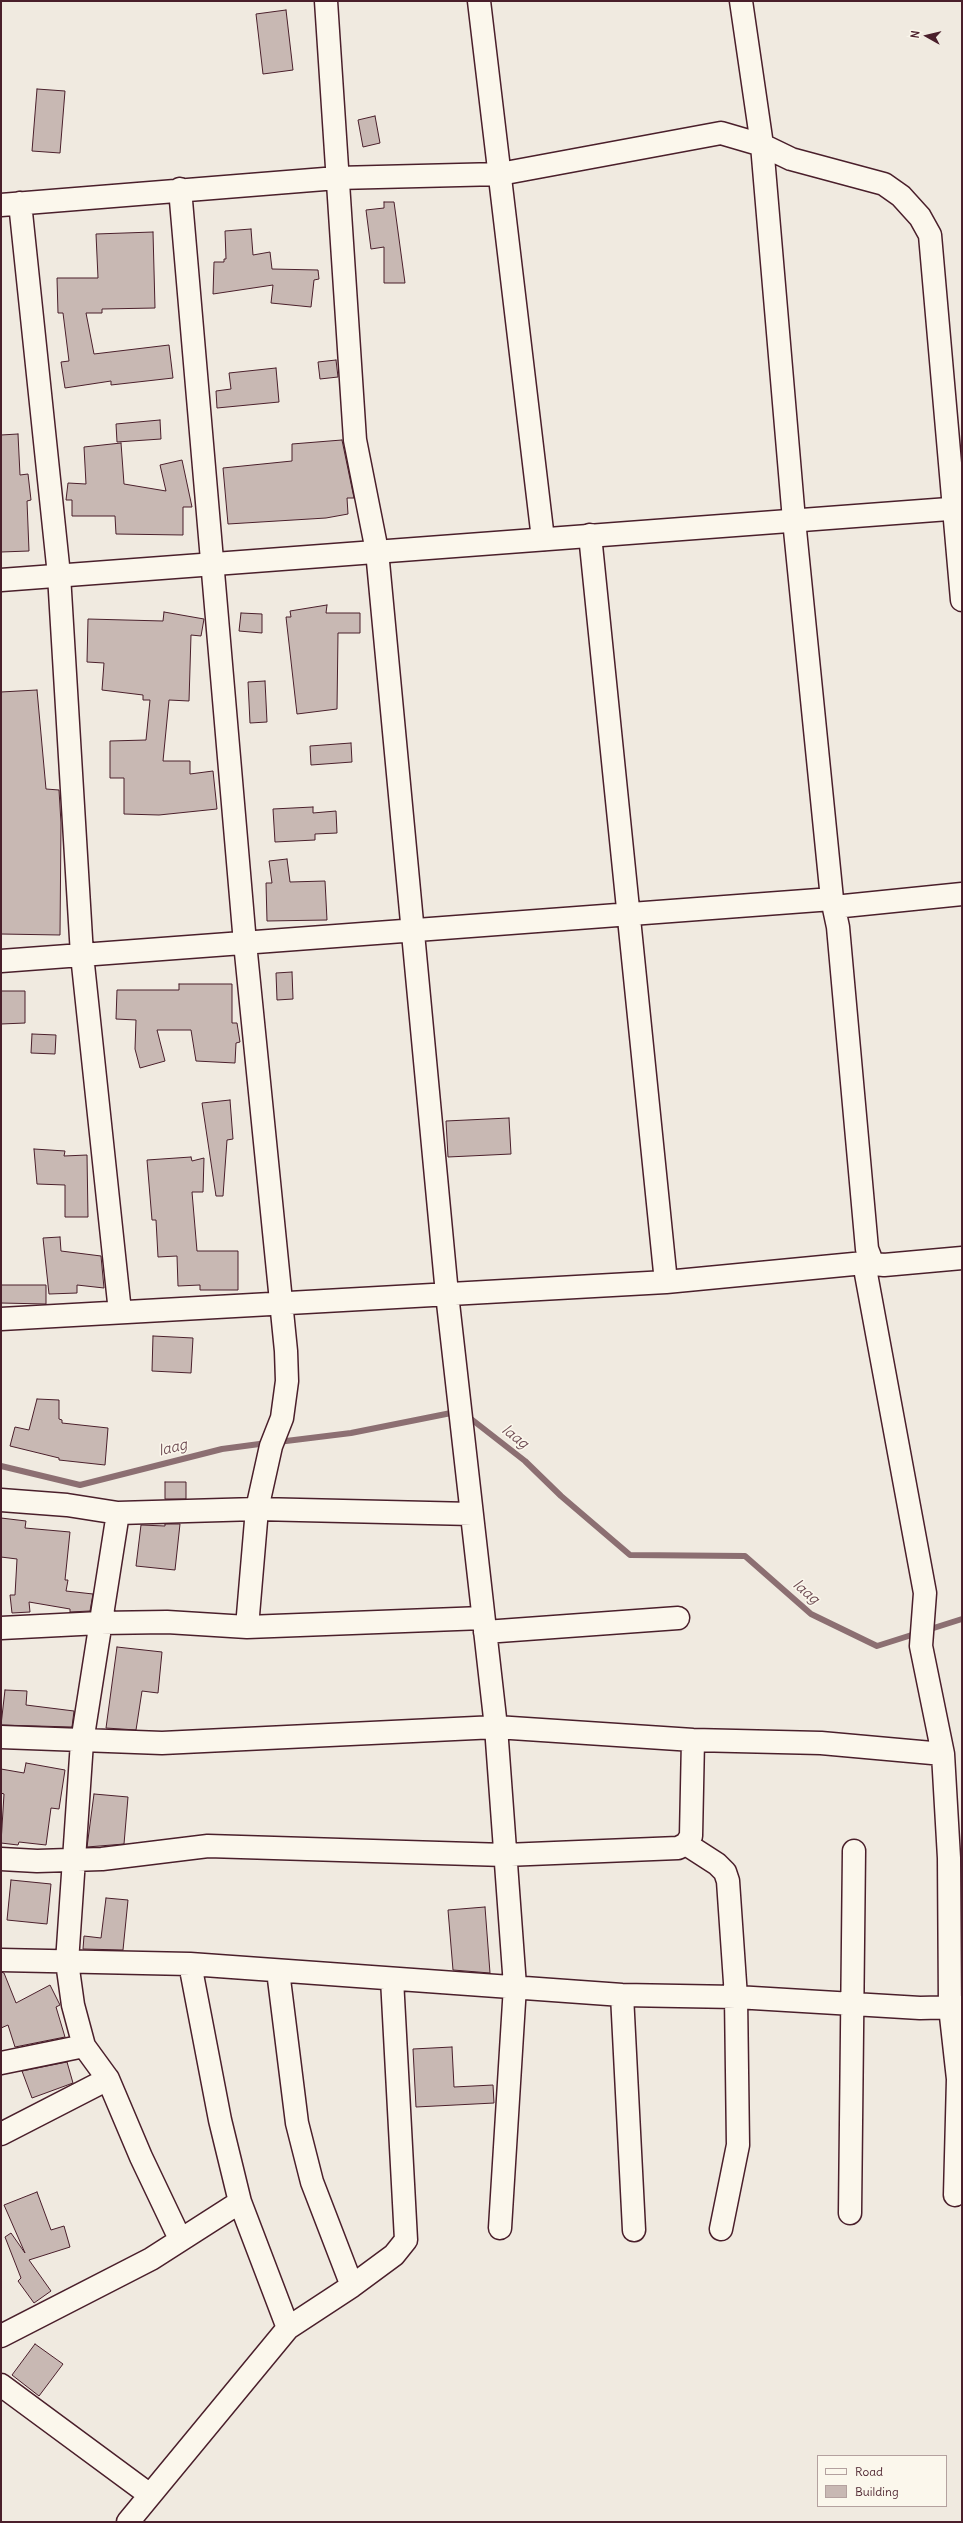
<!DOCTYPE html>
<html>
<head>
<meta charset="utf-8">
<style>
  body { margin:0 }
  #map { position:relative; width:963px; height:2523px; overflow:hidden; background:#f0eae0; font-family:Delius,sans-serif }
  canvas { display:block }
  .frame { position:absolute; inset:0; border:2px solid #4a1f2b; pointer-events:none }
  .legend { position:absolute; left:817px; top:2455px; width:130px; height:52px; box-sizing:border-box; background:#fbf7ec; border:1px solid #b4a19f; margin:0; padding:5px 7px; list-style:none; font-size:12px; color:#4a1f2b }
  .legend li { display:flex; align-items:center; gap:8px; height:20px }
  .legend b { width:20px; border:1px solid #b4a19f }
  .north { position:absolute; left:907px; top:16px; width:40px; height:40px; -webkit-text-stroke:3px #fbf7ec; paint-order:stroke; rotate:278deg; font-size:11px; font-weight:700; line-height:16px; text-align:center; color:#4a1f2b }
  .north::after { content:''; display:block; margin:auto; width:14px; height:18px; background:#4a1f2b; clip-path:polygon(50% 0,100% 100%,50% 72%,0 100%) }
</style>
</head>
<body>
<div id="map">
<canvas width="963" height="2523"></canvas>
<div class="frame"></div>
<ul class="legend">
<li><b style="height:5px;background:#fbf7ec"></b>Road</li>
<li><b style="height:11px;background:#c8b8b3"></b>Building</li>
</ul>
<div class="north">N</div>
</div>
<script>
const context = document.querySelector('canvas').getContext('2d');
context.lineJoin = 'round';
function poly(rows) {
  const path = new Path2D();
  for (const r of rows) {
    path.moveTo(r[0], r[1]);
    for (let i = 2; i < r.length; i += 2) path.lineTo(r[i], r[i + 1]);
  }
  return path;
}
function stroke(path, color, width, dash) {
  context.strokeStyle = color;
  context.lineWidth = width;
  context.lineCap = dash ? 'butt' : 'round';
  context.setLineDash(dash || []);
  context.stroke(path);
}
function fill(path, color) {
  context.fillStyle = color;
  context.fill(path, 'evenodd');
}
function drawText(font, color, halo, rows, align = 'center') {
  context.font = font + ' Delius,sans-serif';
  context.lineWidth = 3;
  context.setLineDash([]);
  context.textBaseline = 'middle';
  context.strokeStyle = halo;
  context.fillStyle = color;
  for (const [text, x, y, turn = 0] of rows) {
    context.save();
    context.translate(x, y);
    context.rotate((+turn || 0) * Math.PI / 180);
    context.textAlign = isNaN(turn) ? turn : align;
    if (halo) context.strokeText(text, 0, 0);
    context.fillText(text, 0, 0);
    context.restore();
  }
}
const stream = poly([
  [466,1415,525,1461,561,1496,630,1555,745,1556,811,1614,877,1646,962,1619],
  [278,1442,351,1433,456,1412],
  [1,1466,80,1485,222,1449,267,1443]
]);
const building = poly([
  [286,10,293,70,263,74,256,14,286,10],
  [37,89,65,91,60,153,32,151,37,89],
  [375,116,380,143,363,147,358,120,375,116],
  [384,202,394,202,405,283,384,283,384,247,371,249,366,210,384,208,384,202],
  [251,229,253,255,270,252,272,269,318,270,319,279,314,280,311,307,271,303,273,285,213,294,214,262,224,262,224,259,226,259,225,231,251,229],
  [153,232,155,308,102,309,102,313,86,313,94,354,169,345,173,378,111,385,111,381,65,388,61,362,69,361,63,313,58,313,57,278,98,278,96,234,153,232],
  [336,360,338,377,320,379,318,362,336,360],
  [276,368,279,402,217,408,216,391,231,389,229,373,276,368],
  [160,420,161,439,117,442,116,424,160,420],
  [18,434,20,475,28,474,31,500,27,501,29,551,1,552,1,435,18,434],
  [342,440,354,498,347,498,348,514,326,518,228,524,223,468,292,461,292,444,342,440],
  [121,443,124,484,166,491,160,465,182,460,192,507,183,507,183,535,116,534,115,516,72,516,72,500,66,500,68,483,86,484,84,447,121,443],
  [327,605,326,613,360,613,360,633,338,633,337,709,297,714,286,617,291,617,290,611,327,605],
  [164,612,204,619,201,636,191,635,189,701,169,700,163,761,190,761,190,774,213,771,217,809,159,815,124,814,124,778,110,778,110,741,146,740,150,700,143,700,143,695,102,690,104,663,87,662,88,619,163,621,164,612],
  [241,613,262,614,262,633,239,631,241,613],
  [265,681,267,722,250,723,248,682,265,681],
  [37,690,46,789,59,790,61,823,60,935,1,934,1,692,37,690],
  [351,743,352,762,311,765,310,746,351,743],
  [313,807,313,813,336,811,337,833,315,834,315,840,275,842,273,809,313,807],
  [287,859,290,882,325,881,327,920,267,921,266,883,272,883,269,861,287,859],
  [292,972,293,999,277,1000,276,973,292,972],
  [179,984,232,984,232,1023,237,1023,240,1042,236,1043,235,1063,196,1061,191,1030,157,1030,165,1061,140,1068,135,1049,136,1020,116,1019,117,990,179,990,179,984],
  [1,991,25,991,25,1023,1,1024,1,991],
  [32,1034,56,1035,55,1054,31,1053,32,1034],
  [230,1100,233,1139,227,1140,223,1196,216,1196,202,1103,230,1100],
  [509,1118,511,1154,448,1157,446,1121,509,1118],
  [34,1149,65,1151,64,1156,87,1155,88,1217,65,1217,65,1185,37,1184,34,1149],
  [191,1157,192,1161,204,1158,203,1192,192,1192,197,1251,238,1251,238,1290,200,1290,200,1285,178,1286,177,1256,158,1257,156,1220,152,1220,147,1160,191,1157],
  [60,1237,61,1251,101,1256,104,1288,77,1285,77,1293,49,1294,43,1238,60,1237],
  [1,1285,46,1285,46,1304,1,1303,1,1285],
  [153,1336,193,1338,191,1373,152,1371,153,1336],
  [37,1399,59,1400,59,1419,62,1420,62,1423,108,1428,105,1465,59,1460,59,1458,10,1446,15,1427,29,1430,37,1399],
  [165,1482,186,1482,186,1499,165,1499,165,1482],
  [1,1518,26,1521,25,1528,70,1532,65,1580,68,1580,66,1591,93,1594,90,1611,70,1612,70,1609,29,1602,30,1612,12,1613,10,1595,15,1595,17,1559,1,1557,1,1518],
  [165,1524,180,1524,175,1570,136,1566,141,1525,165,1526,165,1524],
  [117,1647,162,1652,158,1693,142,1691,136,1730,106,1728,117,1647],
  [5,1690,27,1691,26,1705,74,1711,72,1727,1,1725,5,1690],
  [26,1763,65,1770,59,1809,51,1808,46,1845,19,1842,18,1845,1,1843,4,1794,1,1793,1,1769,24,1773,26,1763],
  [94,1794,128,1797,124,1844,87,1847,94,1794],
  [11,1880,51,1884,47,1924,7,1920,11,1880],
  [106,1898,128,1900,123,1950,83,1949,84,1936,101,1938,106,1898],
  [485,1907,490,1973,453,1970,448,1910,485,1907],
  [1,1972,4,1973,16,2003,50,1985,60,2005,56,2007,65,2037,15,2047,8,2025,1,2028,1,1972],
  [452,2047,454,2087,493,2085,494,2103,416,2107,413,2049,452,2047],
  [67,2062,73,2083,32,2098,22,2071,67,2062],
  [37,2192,51,2230,64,2226,70,2247,29,2260,51,2291,34,2303,18,2281,21,2278,5,2237,11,2233,25,2253,4,2205,37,2192],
  [35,2344,63,2364,39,2396,12,2375,35,2344]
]);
const minor = poly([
  [326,1,355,440,377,551,447,1294,496,1727,515,1986,500,2228],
  [479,1,543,539],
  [741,1,762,145,794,520,832,899,838,927,867,1249,872,1262],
  [180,189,245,943,286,1351,287,1381,282,1418,271,1446,257,1509,247,1627],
  [20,203,59,575,82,955,120,1312],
  [1,205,337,178,500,174,721,133,762,145,791,159,884,184,901,196,920,217,930,235,962,600],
  [590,535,666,1282],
  [834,907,962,894],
  [1,961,832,899],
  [864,1263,925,1593,921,1646,943,1754,949,1858,950,2007,958,2079,955,2195],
  [1,1319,666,1282,864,1263,884,1265,962,1258],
  [1,1500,67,1505,118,1513,257,1509,472,1514],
  [118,1513,82,1742,67,1962,73,2005,84,2046,108,2079,141,2157,180,2239],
  [1,1628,100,1623,167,1622,247,1627,483,1618],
  [485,1632,678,1618],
  [1,1737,162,1743,496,1727,693,1740,821,1743,943,1754],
  [686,1844,717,1864,725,1872,728,1881,736,1997,738,2145,721,2229],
  [1,1859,37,1861,102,1859,208,1846,505,1855,678,1848,686,1844,691,1836,693,1740],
  [1,1960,190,1964,622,1995,736,1997,920,2008,962,2007],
  [190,1964,220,2120,240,2202,288,2328],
  [278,1971,297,2123,312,2182,352,2286],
  [622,1995,634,2230],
  [1,2063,84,2046],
  [1,2134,108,2079],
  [850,2213,854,1851],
  [1,2336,151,2259,240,2202],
  [1,2385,150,2495],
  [128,2522,288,2328,352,2286,394,2255,406,2240,392,1979]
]);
const tertiary = poly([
  [1,580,962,508]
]);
const waterNames = [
  ["laag",515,1437,38],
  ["laag",173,1448,-14],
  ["laag",806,1592,40]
];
stroke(stream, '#8c6f72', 6);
fill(building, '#c8b8b3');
stroke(building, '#4a1f2b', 1);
stroke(minor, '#4a1f2b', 25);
stroke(tertiary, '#4a1f2b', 25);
stroke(minor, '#fbf7ec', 22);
stroke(tertiary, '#fbf7ec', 22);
drawText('italic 15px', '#704e55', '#fbf7ec', waterNames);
</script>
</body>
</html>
